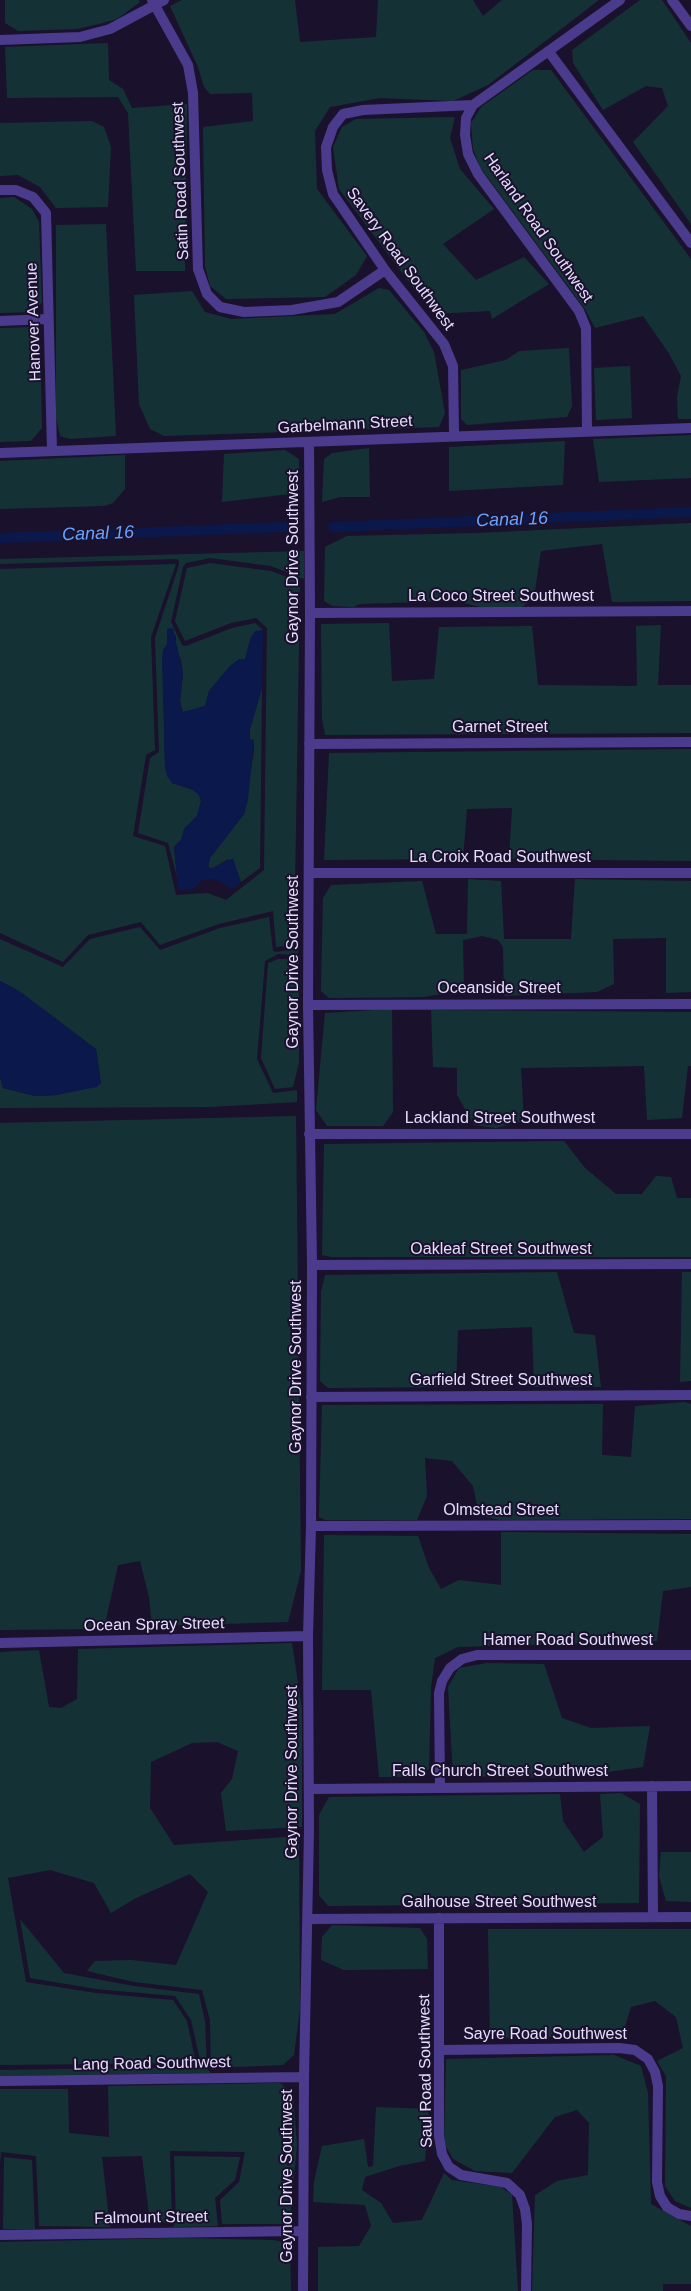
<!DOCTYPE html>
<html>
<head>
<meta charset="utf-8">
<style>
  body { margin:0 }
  canvas { display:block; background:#1a112c }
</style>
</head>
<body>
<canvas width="691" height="2291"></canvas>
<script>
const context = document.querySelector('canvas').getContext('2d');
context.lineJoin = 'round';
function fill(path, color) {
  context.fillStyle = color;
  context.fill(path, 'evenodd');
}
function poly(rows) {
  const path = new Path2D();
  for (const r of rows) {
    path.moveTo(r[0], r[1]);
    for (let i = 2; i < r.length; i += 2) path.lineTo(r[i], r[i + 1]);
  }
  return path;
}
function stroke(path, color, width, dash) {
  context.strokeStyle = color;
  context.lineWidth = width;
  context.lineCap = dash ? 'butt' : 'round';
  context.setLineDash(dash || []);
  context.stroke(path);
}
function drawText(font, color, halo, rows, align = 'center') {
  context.font = font + ' Helvetica,sans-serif';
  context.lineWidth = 4;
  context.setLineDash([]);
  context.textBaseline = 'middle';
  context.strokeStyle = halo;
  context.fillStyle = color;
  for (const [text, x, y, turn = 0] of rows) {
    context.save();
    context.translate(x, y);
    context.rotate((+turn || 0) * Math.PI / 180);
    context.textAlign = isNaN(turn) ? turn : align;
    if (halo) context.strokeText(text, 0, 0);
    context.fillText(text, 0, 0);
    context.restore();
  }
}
const green = poly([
  [5,0,139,0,140,2,117,19,99,24,77,29,18,31,5,23],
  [182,0,295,0,300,42,376,37,378,0,473,0,483,16,502,0,599,0,488,85,453,101,380,98,330,107,315,131,317,189,367,256,356,275,325,297,226,299,210,286,205,266,203,127,253,121,252,93,210,94,204,87,198,67,170,6],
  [640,0,662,0,691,43,691,224,633,142,668,106,662,88,646,86,603,110,573,63,572,50],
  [108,43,109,80,123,89,132,108,187,104,185,271,136,271,128,113,118,97,7,98,5,47],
  [533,70,551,70,691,259,691,419,678,419,677,397,681,376,668,352,643,316,595,328,585,309,480,167,473,149,471,123,481,107],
  [455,117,450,138,460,169,494,209,443,244,476,280,524,257,549,284,492,319,490,311,433,314,339,189,333,147,342,127,356,119],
  [92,121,104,127,111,147,108,207,56,208,40,187,18,175,0,176,0,123],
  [14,197,32,209,39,222,42,302,35,312,0,313,0,198],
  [106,224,116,436,70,439,60,436,56,417,56,225],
  [379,288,389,290,424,332,434,352,445,413,439,427,164,436,150,429,139,404,134,295,192,291,205,312,231,319,335,314],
  [34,327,40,340,42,428,31,441,0,442,0,328],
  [569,348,572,406,567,417,467,425,461,419,461,370,506,360,519,351],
  [630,366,632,418,596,420,594,368],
  [691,435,691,478,599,482,593,439],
  [565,441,563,485,449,491,449,447],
  [369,448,370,497,340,497,322,502,324,459,332,453],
  [285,450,299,459,298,493,222,502,224,454],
  [125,455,125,489,113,503,104,506,0,509,0,461],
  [691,523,691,601,612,602,602,544,541,551,534,597,521,608,481,607,455,601,360,604,353,607,332,606,324,601,325,547,347,536,476,533],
  [304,551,304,579,271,566,210,558,186,563,183,567,171,622,182,645,186,646,232,628,255,623,263,630,260,630,251,637,245,659,231,665,209,691,205,706,183,713,180,701,183,673,181,660,176,647,176,636,167,629,167,644,163,651,165,767,172,783,193,790,199,795,201,801,197,816,184,829,181,840,174,847,177,877,168,843,138,833,150,758,159,752,155,638,179,565,179,561,177,559,0,564,0,559],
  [210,563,271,571,300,582,294,945,276,947,273,911,219,924,160,945,141,922,88,935,63,962,0,933,0,569,176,564,151,637,155,750,146,755,133,836,165,846,176,895,208,893,226,900,264,870,267,628,256,618,231,623,185,641,175,621,187,568],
  [389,623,392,681,434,679,439,627,532,626,538,685,637,686,636,626,661,625,658,685,691,685,691,733,325,735,322,719,321,624],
  [262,688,260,868,241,882,228,859,213,868,208,868,210,858,244,814,254,751,254,741,250,739,250,729],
  [691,749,691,861,509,859,512,808,467,809,463,859,324,860,329,753],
  [300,826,298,955,278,954,265,961,257,1059,273,1093,297,1090,297,1102,211,1107,0,1108,0,1077,3,1088,35,1096,57,1095,101,1083,96,1049,19,991,0,981,0,939,63,967,90,939,140,927,160,950,220,928,269,917,273,951,277,952,295,949,298,945],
  [468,879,501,881,504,939,571,939,575,879,691,881,691,992,666,993,666,938,613,939,614,984,597,992,504,996,503,947,498,940,482,936,463,940,464,990,424,997,329,998,321,991,323,898,331,885,422,881,436,934,467,934],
  [278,959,299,959,299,1063,293,1087,275,1089,261,1058,268,963],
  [392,1009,393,1112,383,1126,327,1126,316,1110,325,1013],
  [431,1010,691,1012,691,1066,688,1066,682,1118,647,1120,644,1066,521,1068,524,1121,496,1128,474,1125,457,1095,457,1068,433,1067],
  [296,1116,301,1571,288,1622,152,1626,149,1597,140,1561,118,1565,104,1629,0,1630,0,1123],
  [564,1141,585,1168,616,1194,642,1194,656,1176,671,1177,677,1198,691,1198,691,1257,331,1257,322,1255,324,1144],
  [557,1272,574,1333,595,1335,601,1387,534,1387,532,1327,458,1330,456,1387,328,1388,320,1381,321,1292,325,1275],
  [682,1272,691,1272,691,1381,680,1382],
  [685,1402,691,1404,691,1519,499,1520,479,1515,473,1486,452,1461,425,1458,427,1496,417,1520,325,1520,319,1517,322,1405,603,1404,602,1455,631,1457,635,1406],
  [501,1532,691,1534,691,1587,663,1591,657,1641,458,1647,435,1658,431,1687,429,1769,419,1777,379,1777,371,1690,322,1690,324,1535,418,1536,429,1568,441,1589,459,1580,501,1585],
  [292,1643,302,1709,302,1827,226,1831,221,1793,232,1779,238,1751,217,1742,192,1743,151,1762,150,1808,174,1845,299,1836,300,2009,294,2055,283,2065,211,2068,210,2020,202,1990,134,1982,87,1971,95,1961,131,1960,176,1965,208,1892,190,1874,136,1898,111,1913,94,1883,50,1870,8,1878,26,1982,96,1993,173,2000,187,2021,196,2063,0,2065,0,1652,39,1650,49,1707,61,1708,77,1699,78,1649],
  [487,1663,544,1664,562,1718,591,1728,650,1726,643,1767,566,1778,453,1776,448,1687,459,1668],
  [621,1793,640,1804,639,1903,328,1906,319,1895,319,1815,329,1797,560,1794,563,1821,584,1852,603,1837,600,1794],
  [661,1852,691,1852,691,1902,666,1901,659,1876],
  [20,1919,64,1973,134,1986,199,1994,205,2021,207,2069,211,2073,0,2076,0,2070,197,2067,201,2064,191,2020,175,1996,96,1989,30,1978],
  [332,1925,420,1928,427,1939,428,1969,344,1970,321,1960,322,1937],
  [488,1929,691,1929,691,2208,675,2201,665,2186,666,2076,657,2061,683,2048,676,2017,655,2001,631,2007,622,2036,490,2038],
  [614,2055,641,2066,648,2093,651,2204,691,2226,691,2284,663,2284,663,2291,532,2291,535,2195,557,2181,588,2175,589,2123,577,2110,555,2117,512,2173,475,2171,453,2159,444,2143,446,2059],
  [280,2083,293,2094,297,2145,291,2209,287,2224,222,2224,220,2200,239,2182,245,2152,170,2151,172,2222,150,2223,142,2156,102,2157,110,2227,39,2226,36,2156,1,2152,0,2165,0,2089,68,2089,69,2133,109,2137,108,2086],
  [376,2107,429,2109,425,2161,399,2166,365,2177,362,2190,381,2203,393,2223,422,2220,444,2173,452,2180,501,2187,512,2195,518,2291,318,2291,318,2247,359,2246,371,2226,365,2205,313,2202,314,2182,322,2146,364,2139,368,2167,373,2166],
  [174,2156,240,2157,235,2180,215,2198,218,2226,173,2227,176,2222],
  [4,2157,32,2160,35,2229,3,2229],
  [183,2238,274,2240,290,2244,291,2291,0,2291,0,2242]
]);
const water = poly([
  [173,628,183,673,180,701,183,712,205,706,209,691,231,665,239,659,245,659,251,637,255,631,263,630,262,688,250,729,250,739,254,740,248,800,244,814,210,858,208,867,213,868,233,858,241,882,232,889,219,881,210,879,203,880,192,889,179,890,177,877,174,847,181,840,184,829,197,816,201,801,199,795,193,790,172,783,167,776,165,767,162,660,163,650,167,644,167,629],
  [0,981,19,991,96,1049,101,1083,97,1087,57,1095,35,1096,3,1088,0,1077]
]);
const canal = poly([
  [333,527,691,512],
  [0,538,286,527]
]);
const minor = poly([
  [152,0,188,65,193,93,198,269,207,294,220,307,244,312,292,310,338,302,385,270],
  [672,0,691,26],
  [0,40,80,37,110,29,164,0],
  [549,52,691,243],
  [473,105,466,118,465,135,468,154,478,174,579,311,586,328,587,431],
  [0,190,16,190,33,197,46,213,52,451],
  [0,321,48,319],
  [454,435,453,366,444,344,385,270,333,194,327,170,326,147,333,127,343,114,363,110,473,105,620,0],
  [0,453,691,428],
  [310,613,691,611],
  [309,744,691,742],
  [309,873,691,873],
  [308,1005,691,1004],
  [309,1134,691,1134],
  [312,1265,691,1264],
  [311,1397,691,1395],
  [311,1526,691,1525],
  [0,1643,308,1636],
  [652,1786,653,1917],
  [440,1788,439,1693,442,1681,450,1668,462,1659,477,1655,691,1655],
  [309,1789,691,1786],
  [439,1918,439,2136,442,2154,449,2167,461,2175,507,2183,520,2195,525,2209,527,2224,526,2291],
  [308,1919,691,1917],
  [440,2050,619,2048,635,2050,648,2059,655,2072,658,2086,657,2182,660,2196,667,2207,679,2214,691,2216],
  [0,2081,304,2077],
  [0,2235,302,2231],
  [303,2291,304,2077,309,1831,308,1636,311,1526,312,1265,308,1005,310,613,309,442]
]);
const streetNames = [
  ["Satin Road Southwest",181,181,-92],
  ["Harland Road Southwest",538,228,55],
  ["Savery Road Southwest",400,259,54],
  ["Hanover Avenue",34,322,-92],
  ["Garbelmann Street",345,425,-3],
  ["Gaynor Drive Southwest",294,557,-90],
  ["La Coco Street Southwest",501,597],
  ["Garnet Street",500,728],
  ["La Croix Road Southwest",500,858],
  ["Gaynor Drive Southwest",294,962,-90],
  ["Oceanside Street",499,989],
  ["Lackland Street Southwest",500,1119],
  ["Oakleaf Street Southwest",501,1250],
  ["Gaynor Drive Southwest",297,1367,-90],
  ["Garfield Street Southwest",501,1381],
  ["Olmstead Street",501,1511],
  ["Ocean Spray Street",154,1625,-1],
  ["Hamer Road Southwest",568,1641],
  ["Gaynor Drive Southwest",293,1772,-90],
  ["Falls Church Street Southwest",500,1772],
  ["Galhouse Street Southwest",499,1903],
  ["Sayre Road Southwest",545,2035],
  ["Lang Road Southwest",152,2064,-1],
  ["Saul Road Southwest",426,2071,-91],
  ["Gaynor Drive Southwest",288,2176,-90],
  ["Falmount Street",151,2218,-1]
];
const waterNames = [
  ["Canal 16",512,520,-2],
  ["Canal 16",98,534,-2]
];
fill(green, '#143236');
fill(water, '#0a184c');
stroke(canal, '#0a184c', 10);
stroke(minor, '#4b3b8c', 10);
drawText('16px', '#e6dcff', '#1a112c', streetNames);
drawText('italic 18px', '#6aa2ff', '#1a112c', waterNames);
</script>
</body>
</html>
